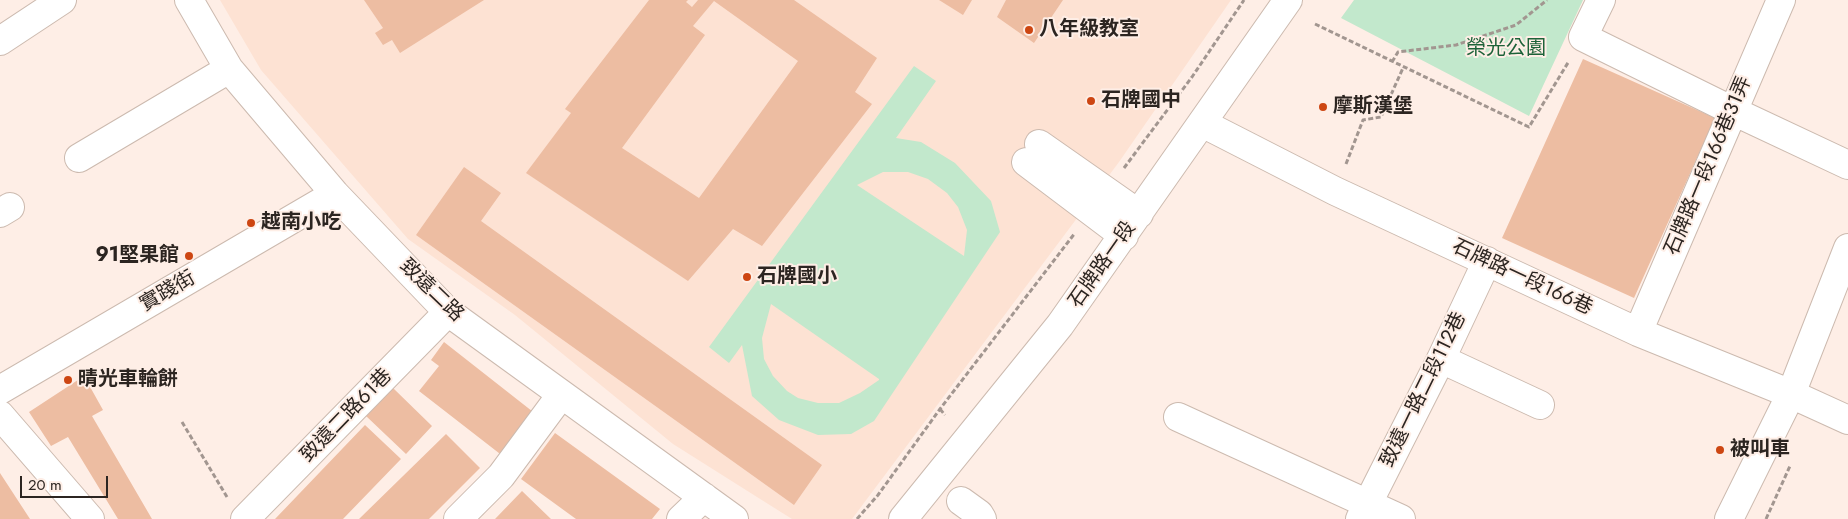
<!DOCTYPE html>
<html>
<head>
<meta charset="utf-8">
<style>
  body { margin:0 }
  #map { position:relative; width:1848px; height:519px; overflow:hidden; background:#feeee6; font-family:Jost,sans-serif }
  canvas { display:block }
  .scale { position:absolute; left:20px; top:476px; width:88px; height:22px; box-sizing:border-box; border:2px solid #2c2521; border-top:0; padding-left:6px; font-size:15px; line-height:18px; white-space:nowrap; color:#2c2521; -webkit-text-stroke:4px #feeee6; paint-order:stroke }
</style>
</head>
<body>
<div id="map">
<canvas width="1848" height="519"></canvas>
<div class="scale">20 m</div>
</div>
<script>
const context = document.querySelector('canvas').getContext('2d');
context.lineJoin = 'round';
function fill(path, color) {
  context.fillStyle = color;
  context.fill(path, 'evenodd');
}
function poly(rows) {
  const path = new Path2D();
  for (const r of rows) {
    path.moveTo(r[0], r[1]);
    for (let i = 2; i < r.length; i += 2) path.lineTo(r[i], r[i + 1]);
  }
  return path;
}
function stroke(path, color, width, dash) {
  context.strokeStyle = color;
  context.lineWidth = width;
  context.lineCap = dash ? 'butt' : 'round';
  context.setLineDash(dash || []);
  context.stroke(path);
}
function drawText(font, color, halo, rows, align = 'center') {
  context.font = font + ' Jost,"Noto Sans TC",sans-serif';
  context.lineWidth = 4;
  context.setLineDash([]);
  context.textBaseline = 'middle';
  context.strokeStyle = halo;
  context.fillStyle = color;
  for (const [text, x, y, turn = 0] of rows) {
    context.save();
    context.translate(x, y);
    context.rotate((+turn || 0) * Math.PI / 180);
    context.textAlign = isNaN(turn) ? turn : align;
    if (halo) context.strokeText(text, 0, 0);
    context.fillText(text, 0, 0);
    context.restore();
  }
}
const built = poly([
  [220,0,1231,0,1119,162,852,519,792,519,757,497,673,444,515,315,408,239,261,70]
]);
const green = poly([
  [1354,0,1583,0,1529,116,1341,18],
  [914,66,936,81,896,138,921,142,955,163,991,201,1000,232,874,421,851,434,818,435,779,420,752,396,742,345,729,363,709,347],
  [883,172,908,172,928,179,947,193,958,207,967,230,964,256,857,185],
  [771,304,879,379,879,380,860,393,839,403,818,403,798,398,787,391,773,376,764,359,762,338]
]);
const building = poly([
  [364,0,484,0,400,53,392,40,383,45,375,33,383,28],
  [649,0,688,0,686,2,692,7,698,0,794,0,877,58,855,92,872,104,762,246,733,229,688,281,526,173,571,113,565,109],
  [714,1,798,61,699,198,622,148,705,35,693,26],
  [939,0,972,0,963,15],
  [1006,0,1063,0,1034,43,997,17],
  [1583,59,1715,118,1634,298,1502,238],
  [464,167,501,193,481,221,822,465,794,505,416,235],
  [444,342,537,415,504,457,419,391,439,366,431,360],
  [84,376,103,410,92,416,152,519,118,519,68,437,51,446,29,412],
  [393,388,432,426,406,454,366,416],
  [365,425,401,459,343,519,275,519],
  [555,433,660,509,652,519,576,519,521,479],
  [446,434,480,468,429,519,359,519],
  [0,473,30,519,0,519],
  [522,491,551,519,495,519]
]);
const path = poly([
  [1315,24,1529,127,1569,61],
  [1392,62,1398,52,1456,45,1516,25,1547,0],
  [1346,164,1363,120,1381,117,1403,68],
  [1124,168,1192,77,1244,0],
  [940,409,945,415],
  [182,422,227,497],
  [857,519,878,495,940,409,1075,233],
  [1766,519,1790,466]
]);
const minor = poly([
  [189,0,229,69,335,194,448,312,734,519],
  [1601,0,1583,37,1733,111,1848,165],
  [0,41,62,0],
  [1202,123,1335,191,1638,332,1791,394,1848,420],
  [1039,144,1139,214],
  [79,158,229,69],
  [1026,162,1124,236],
  [0,213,10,207],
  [1638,332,1781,0],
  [1441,359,1540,405],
  [0,390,335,194],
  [0,415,90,519],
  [1178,417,1401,519],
  [961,501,979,514,982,519],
  [245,519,448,312],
  [458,519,501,476,561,395],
  [681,519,704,497],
  [903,519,1060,325,1288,0],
  [1360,519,1441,359,1487,261],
  [1729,519,1791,394,1848,248]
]);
const markers = [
  [1029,30,5,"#cd4612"],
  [1091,101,5,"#cd4612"],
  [1323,107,5,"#cd4612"],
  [251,223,5,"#cd4612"],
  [189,256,5,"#cd4612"],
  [747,277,5,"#cd4612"],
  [68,380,5,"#cd4612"],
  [1720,450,5,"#cd4612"]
];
const poiNames = [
  ["八年級教室",1039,30],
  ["石牌國中",1101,101],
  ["摩斯漢堡",1333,107],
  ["越南小吃",261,223],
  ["91堅果館",179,256,"right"],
  ["石牌國小",757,277],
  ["晴光車輪餅",78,380],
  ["被叫車",1730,450]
];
const parkNames = [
  ["榮光公園",1506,49]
];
const streetNames = [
  ["石牌路一段166巷31弄",1709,166,-67],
  ["石牌路一段",1103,265,-55],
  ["石牌路一段166巷",1522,278,25],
  ["致遠二路",431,291,44],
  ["實踐街",168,292,-30],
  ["致遠一路二段112巷",1424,390,-64],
  ["致遠二路61巷",347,416,-46]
];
fill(built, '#fde2d3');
fill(green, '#c2e8cc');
fill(building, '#edbda2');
stroke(minor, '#ccbaaf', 30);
stroke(path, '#a29690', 3, [5, 2.5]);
stroke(minor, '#fff', 28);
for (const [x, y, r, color] of markers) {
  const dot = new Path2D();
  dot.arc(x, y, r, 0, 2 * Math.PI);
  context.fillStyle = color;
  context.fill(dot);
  stroke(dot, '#feeee6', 2);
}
drawText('bold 20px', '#2c2521', '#feeee6', poiNames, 'left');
drawText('20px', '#1d6238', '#feeee6', parkNames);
drawText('20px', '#2c2521', '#feeee6', streetNames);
</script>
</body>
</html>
